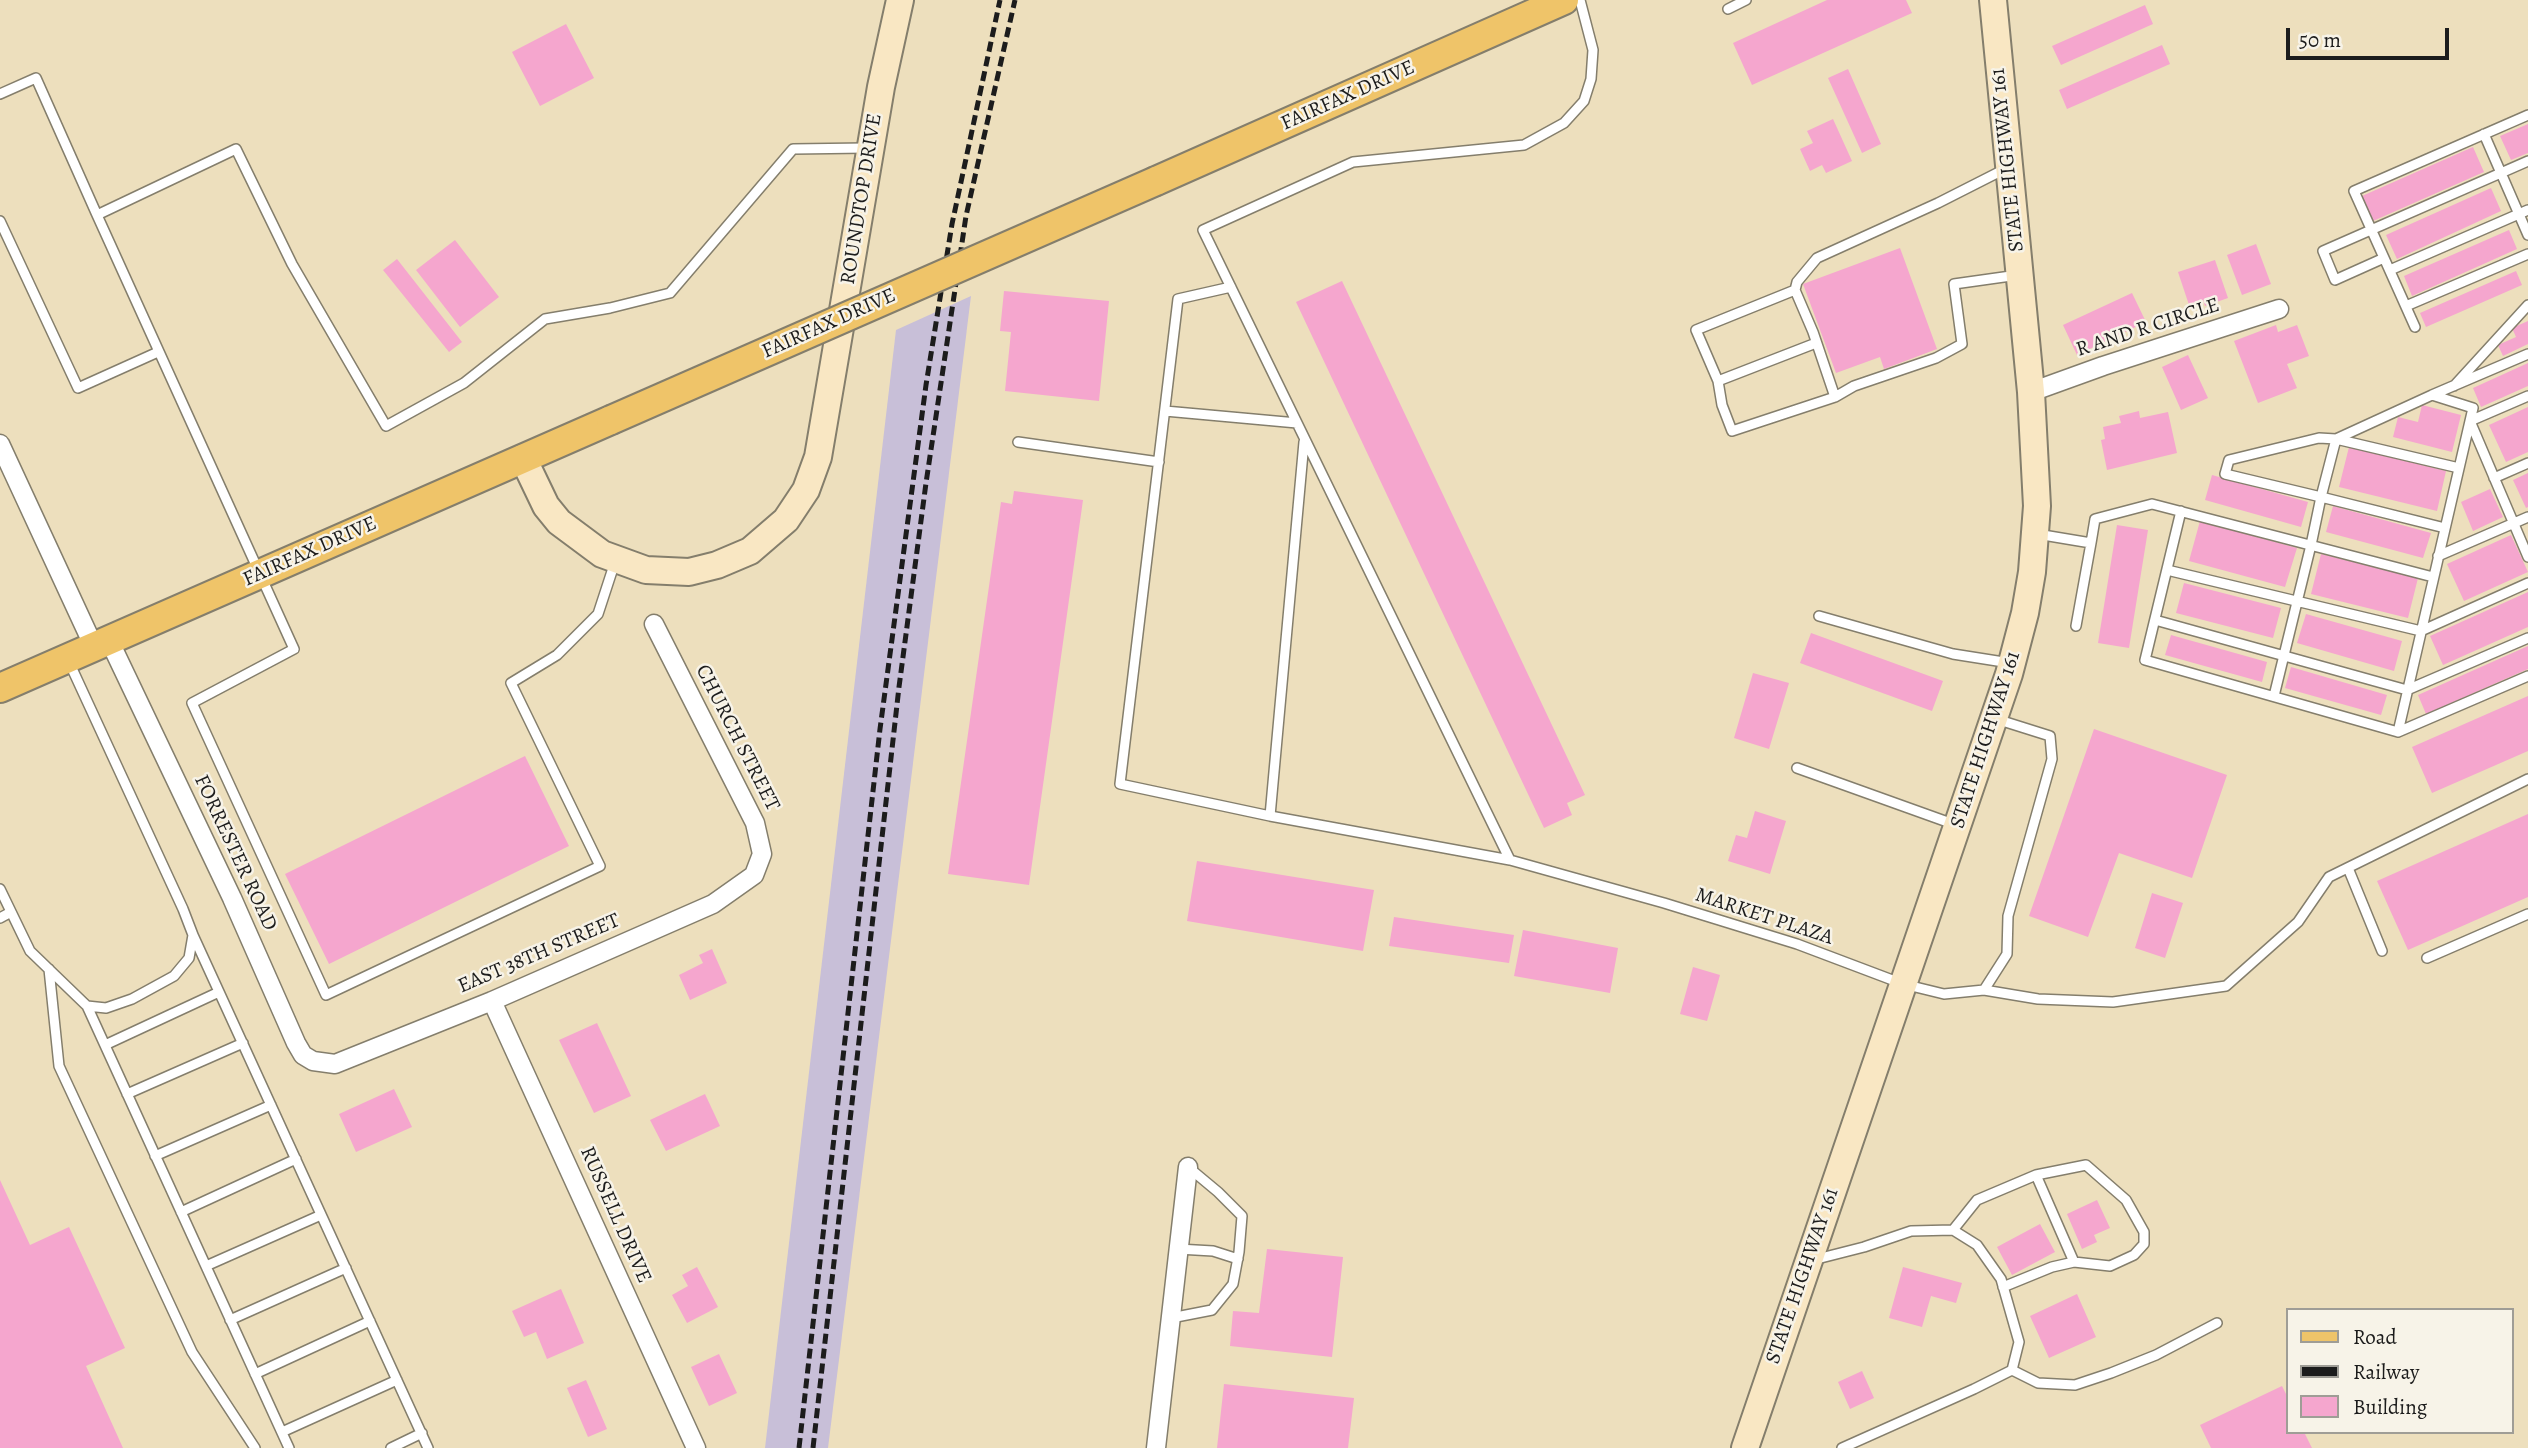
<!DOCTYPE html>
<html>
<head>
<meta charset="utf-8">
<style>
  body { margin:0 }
  #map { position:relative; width:2528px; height:1448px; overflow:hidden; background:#eddfbd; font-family:Alegreya,serif }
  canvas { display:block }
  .legend { position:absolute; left:2286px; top:1308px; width:228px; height:126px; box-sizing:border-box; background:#f7f3e8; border:2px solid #9f9d96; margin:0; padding:9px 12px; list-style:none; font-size:21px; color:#1c1c1c }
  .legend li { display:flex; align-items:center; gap:14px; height:35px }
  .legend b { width:35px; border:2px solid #9f9d96 }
  .scale { position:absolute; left:2286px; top:28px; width:163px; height:32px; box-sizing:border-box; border:4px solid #1c1c1c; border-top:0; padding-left:9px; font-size:21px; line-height:24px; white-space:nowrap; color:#1c1c1c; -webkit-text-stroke:5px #f7f3e8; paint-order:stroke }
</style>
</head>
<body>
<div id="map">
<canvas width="2528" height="1448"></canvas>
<ul class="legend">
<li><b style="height:9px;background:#efc469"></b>Road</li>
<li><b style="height:9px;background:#1c1c1c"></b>Railway</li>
<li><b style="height:19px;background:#f5a6ce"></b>Building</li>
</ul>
<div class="scale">50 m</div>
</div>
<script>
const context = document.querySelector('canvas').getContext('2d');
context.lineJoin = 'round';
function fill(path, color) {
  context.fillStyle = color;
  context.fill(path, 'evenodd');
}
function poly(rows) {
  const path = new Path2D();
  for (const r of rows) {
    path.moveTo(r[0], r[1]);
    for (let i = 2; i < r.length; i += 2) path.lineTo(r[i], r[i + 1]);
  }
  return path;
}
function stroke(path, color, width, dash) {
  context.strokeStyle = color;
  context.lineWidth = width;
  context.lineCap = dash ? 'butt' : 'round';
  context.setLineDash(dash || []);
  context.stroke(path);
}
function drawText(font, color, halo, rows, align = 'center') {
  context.font = font + ' Alegreya,serif';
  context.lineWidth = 5;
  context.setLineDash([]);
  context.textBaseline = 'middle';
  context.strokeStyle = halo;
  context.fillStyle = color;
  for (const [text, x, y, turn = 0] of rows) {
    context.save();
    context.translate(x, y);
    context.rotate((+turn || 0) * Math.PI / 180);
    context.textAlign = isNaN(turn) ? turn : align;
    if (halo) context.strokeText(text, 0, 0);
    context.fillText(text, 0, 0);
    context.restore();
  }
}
const industrial = poly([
  [971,296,828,1448,765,1448,896,330]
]);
const building = poly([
  [1827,0,1906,0,1912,13,1752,85,1733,43],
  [2145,5,2153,24,2061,65,2052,46],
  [566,24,594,78,540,106,512,52],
  [2162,45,2170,64,2067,109,2059,90],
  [1848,69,1881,144,1862,153,1828,78],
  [1833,119,1852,161,1826,173,1822,165,1810,171,1800,149,1813,143,1807,131],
  [2528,124,2528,153,2511,160,2500,136],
  [2473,147,2484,172,2373,221,2362,196],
  [2491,188,2501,211,2397,259,2386,235],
  [2509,230,2517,249,2412,296,2404,276],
  [455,240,499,297,460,327,416,270],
  [2256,244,2271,284,2242,295,2227,255],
  [1900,248,1937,349,1884,369,1880,357,1836,373,1803,284],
  [397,259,462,342,449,352,383,270],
  [2215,260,2228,298,2205,306,2203,300,2189,305,2178,272],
  [2516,271,2522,285,2426,327,2420,313],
  [1342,281,1585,795,1567,803,1572,815,1544,828,1296,302],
  [1004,291,1109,301,1099,401,1005,391,1011,332,1000,331],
  [2132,293,2146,322,2077,355,2063,325],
  [2528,321,2528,344,2503,356,2498,345,2516,337,2512,328],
  [2276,325,2278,332,2297,325,2309,356,2287,364,2297,388,2258,403,2234,341],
  [2188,355,2208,398,2181,410,2162,367],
  [2528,363,2528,386,2481,407,2473,388],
  [2422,405,2461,415,2452,452,2393,437,2398,417,2418,422],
  [2528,407,2528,452,2506,462,2489,425],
  [2139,411,2140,418,2168,412,2177,453,2107,470,2101,440,2105,439,2103,427,2121,423,2119,416],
  [2349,447,2446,471,2437,511,2339,487],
  [2528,473,2528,507,2526,508,2513,480],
  [2212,475,2308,502,2301,527,2205,500],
  [2490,489,2503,517,2473,531,2461,502],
  [1014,491,1083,500,1029,885,948,874,1001,502,1012,504],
  [2333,506,2431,533,2423,558,2326,532],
  [2200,521,2297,548,2285,587,2189,561],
  [2117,525,2148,530,2129,648,2098,643],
  [2511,535,2528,572,2464,601,2447,564],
  [2321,554,2418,578,2408,618,2311,594],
  [2184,583,2281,608,2273,638,2176,613],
  [2528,592,2528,627,2443,665,2430,636],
  [2306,614,2402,641,2394,671,2297,643],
  [1811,633,1943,681,1932,711,1800,663],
  [2171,635,2267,662,2262,682,2165,655],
  [2528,646,2528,669,2426,714,2418,695],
  [2291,667,2387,695,2381,715,2285,688],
  [1753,673,1789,683,1769,749,1734,738],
  [2528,696,2528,751,2432,793,2412,747],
  [2094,729,2227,775,2192,878,2119,853,2088,937,2029,916],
  [525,756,569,846,329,964,285,874],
  [1755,811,1786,821,1770,874,1728,861,1736,835,1747,838],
  [2528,814,2528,897,2408,950,2377,881],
  [1197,861,1374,890,1363,951,1187,921],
  [2152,893,2183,903,2165,958,2135,948],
  [1394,917,1514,935,1509,963,1389,946],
  [1523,930,1618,948,1610,993,1514,976],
  [712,949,727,983,690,1000,679,975,703,963,699,955],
  [1693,967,1720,975,1707,1021,1680,1014],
  [597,1023,631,1096,594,1113,559,1040],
  [394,1089,412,1127,356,1152,339,1114],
  [705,1094,720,1126,666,1151,650,1120],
  [0,1180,30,1245,69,1227,125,1348,86,1366,123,1448,0,1448],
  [2097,1200,2110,1228,2094,1235,2097,1242,2082,1249,2067,1214],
  [2040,1224,2055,1252,2012,1275,1997,1247],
  [1267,1249,1343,1257,1332,1357,1230,1346,1233,1311,1259,1313],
  [697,1267,718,1307,687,1323,672,1295,688,1286,682,1275],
  [1903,1267,1962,1283,1956,1303,1931,1296,1922,1327,1889,1318],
  [561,1289,584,1343,547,1359,536,1332,524,1337,512,1311],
  [2077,1294,2096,1337,2049,1358,2030,1316],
  [719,1354,737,1393,709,1406,691,1367],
  [1862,1371,1874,1398,1850,1409,1838,1382],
  [586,1380,607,1429,588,1437,567,1388],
  [1224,1384,1354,1398,1348,1448,1217,1448],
  [2282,1386,2288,1398,2288,1432,2304,1432,2312,1448,2211,1448,2200,1425]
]);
const lane = poly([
  [1580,0,1593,50,1591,79,1584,101,1564,123,1524,145,1353,162,1203,230,1510,860,1664,903,1797,944,1903,984,1944,994,1984,990,2007,954,2008,916,2052,759,2050,736,1996,719],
  [1728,9,1746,0],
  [0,94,36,78,97,215],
  [2484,134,2528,235],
  [0,221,78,388,158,352],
  [2384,258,2335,280,2323,251,2528,161],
  [2390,270,2528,210],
  [1231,287,1178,299,1120,784,1270,816,1510,860],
  [1795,290,1696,330,1718,381,1722,405,1732,431,1835,397,1854,386,1936,358,1962,344,1954,284,2018,275],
  [2406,306,2528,254],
  [2415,327,2354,191,2528,115],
  [1718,381,1816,343],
  [2454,386,2528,305],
  [2432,395,2528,354],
  [2528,396,2470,421,2528,557],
  [1835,397,1813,332,1795,290,1797,282,1817,258,1938,203,2005,169],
  [1165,411,1297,423],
  [2336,439,2432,395,2473,408,2398,732],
  [2336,439,2459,468],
  [1018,442,1159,462],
  [2494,478,2528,463],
  [2181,511,2145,660,2398,732,2528,676],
  [2037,534,2091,543,2095,519,2152,504,2433,577],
  [2438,556,2528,517],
  [615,562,598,614,557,655,511,683,600,866,326,995,192,703,294,649,97,215,236,149,292,264,386,426,464,383,545,319,610,308,670,293,793,149,866,148],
  [2167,570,2421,631,2528,583],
  [1819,616,1953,654,2010,663],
  [2155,620,2407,690,2528,638],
  [2076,626,2091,543],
  [2274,696,2311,545,2321,497,2336,439,2319,438,2229,460,2225,474,2321,497,2445,528],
  [1797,768,1956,825],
  [1270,816,1304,442],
  [2348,868,2382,951],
  [0,889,30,951,87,1006,106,1008,132,999,174,976,189,958,193,935,183,909,69,662],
  [0,918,11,912],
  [193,935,428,1448],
  [2427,958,2528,914],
  [49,969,59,1066,192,1352,255,1448],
  [1984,990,2038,999,2113,1002,2226,986,2298,922,2329,877,2528,779],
  [87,1006,289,1448],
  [105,1045,219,992],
  [127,1094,243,1043],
  [155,1156,271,1105],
  [2036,1175,2074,1262],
  [181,1212,296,1159],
  [1953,1230,1977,1200,2036,1175,2086,1165,2126,1200,2144,1232,2144,1244,2134,1255,2110,1266,2074,1262,2052,1267,2003,1287],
  [1178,1249,1213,1251,1238,1259],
  [1813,1260,1864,1247,1911,1231,1953,1230,1977,1245,2001,1279,2019,1342,2012,1370,1974,1389,1842,1448],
  [206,1266,321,1215],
  [1171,1318,1212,1310,1233,1284,1239,1252,1242,1216,1218,1192,1188,1167],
  [230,1320,346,1268],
  [2012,1370,2038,1383,2075,1385,2111,1373,2156,1355,2217,1323],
  [255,1374,370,1321],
  [282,1432,397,1380],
  [391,1448,422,1433]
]);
const street = poly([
  [2031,392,2103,366,2279,309],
  [0,444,94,647],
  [109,640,232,898,296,1043,303,1055,313,1061,335,1064,492,1001,713,904,754,875,762,854,755,823,654,624],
  [492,1001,696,1448],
  [1156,1448,1188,1167]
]);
const secondary = poly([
  [523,458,546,506,559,522,602,554,646,570,689,572,717,565,750,551,786,520,806,490,818,457,881,87,900,0],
  [1745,1448,2009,674,2025,613,2032,572,2037,506,2031,392,1993,0]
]);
const primary = poly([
  [1156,181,1564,0],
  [0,688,611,420]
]);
const rail = poly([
  [799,1448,880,729,926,385,952,224,1000,0],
  [813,1448,899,687,926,483,966,216,1015,0]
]);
const primaryBridge = poly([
  [611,420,1156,181]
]);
const streetNames = [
  ["FAIRFAX DRIVE",1348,96,-24],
  ["STATE HIGHWAY 161",2008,160,-96],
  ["ROUNDTOP DRIVE",862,199,-81],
  ["FAIRFAX DRIVE",829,324,-24],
  ["R AND R CIRCLE",2148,328,-18],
  ["FAIRFAX DRIVE",310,552,-24],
  ["CHURCH STREET",737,738,63],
  ["STATE HIGHWAY 161",1986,740,-72],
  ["FORRESTER ROAD",235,853,65],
  ["MARKET PLAZA",1764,917,18],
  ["EAST 38TH STREET",539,954,-23],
  ["RUSSELL DRIVE",615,1215,66],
  ["STATE HIGHWAY 161",1803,1276,-71]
];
fill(industrial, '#c8bfd8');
fill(building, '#f5a6ce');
stroke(lane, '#847e6c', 12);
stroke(street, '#847e6c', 21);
stroke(secondary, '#847e6c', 30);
stroke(primary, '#847e6c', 32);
stroke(lane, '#fff', 9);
stroke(street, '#fff', 18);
stroke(secondary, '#f9e7c3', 26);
stroke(primary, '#efc469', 28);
stroke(rail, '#1c1c1c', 5, [10, 5]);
stroke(primaryBridge, '#847e6c', 32, []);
stroke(primaryBridge, '#efc469', 28);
drawText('21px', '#1c1c1c', '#f7f3e8', streetNames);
</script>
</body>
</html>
